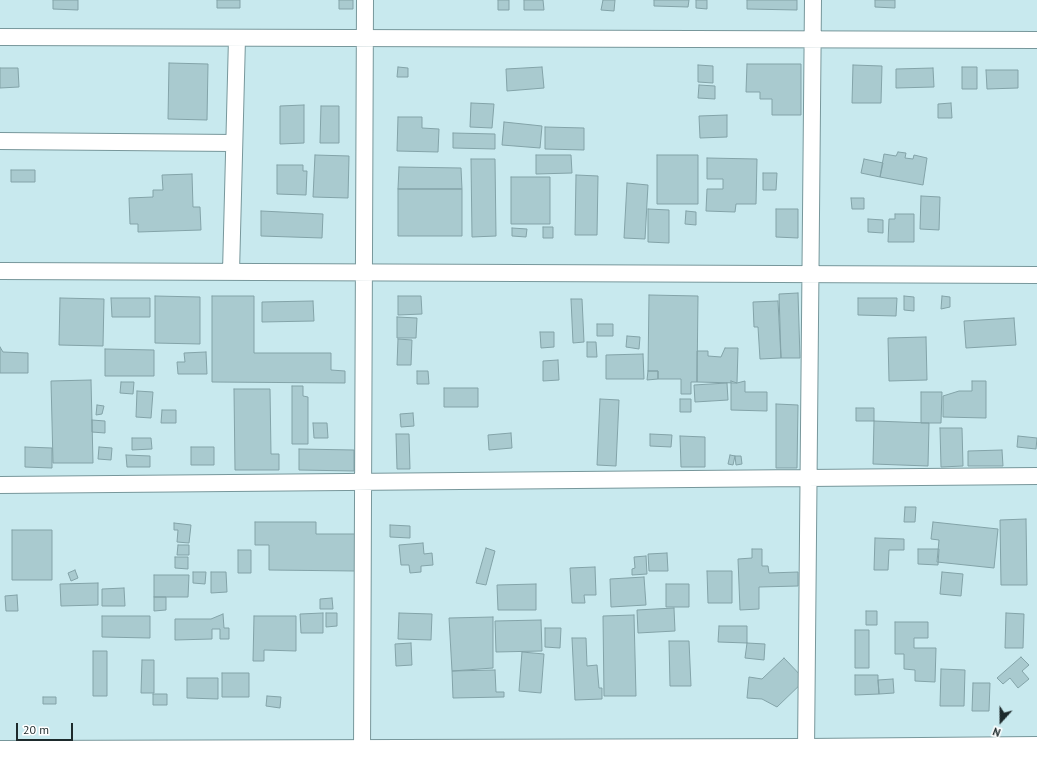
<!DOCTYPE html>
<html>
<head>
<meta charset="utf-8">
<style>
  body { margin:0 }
  #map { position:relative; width:1037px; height:757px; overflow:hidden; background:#c8e9ee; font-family:"PT Sans",sans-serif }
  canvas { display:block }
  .north { position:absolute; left:981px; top:701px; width:40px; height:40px; -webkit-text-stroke:3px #fff; paint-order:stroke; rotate:201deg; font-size:11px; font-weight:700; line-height:16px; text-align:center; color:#1d2a2c }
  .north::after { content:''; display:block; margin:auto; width:14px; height:18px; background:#1d2a2c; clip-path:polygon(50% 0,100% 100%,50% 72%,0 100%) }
  .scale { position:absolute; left:16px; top:723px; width:57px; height:18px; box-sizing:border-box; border:2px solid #1d2a2c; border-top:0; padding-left:5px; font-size:12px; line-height:14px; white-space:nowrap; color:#1d2a2c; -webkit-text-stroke:3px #fff; paint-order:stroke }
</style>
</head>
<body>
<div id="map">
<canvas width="1037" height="757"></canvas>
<div class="north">N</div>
<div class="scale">20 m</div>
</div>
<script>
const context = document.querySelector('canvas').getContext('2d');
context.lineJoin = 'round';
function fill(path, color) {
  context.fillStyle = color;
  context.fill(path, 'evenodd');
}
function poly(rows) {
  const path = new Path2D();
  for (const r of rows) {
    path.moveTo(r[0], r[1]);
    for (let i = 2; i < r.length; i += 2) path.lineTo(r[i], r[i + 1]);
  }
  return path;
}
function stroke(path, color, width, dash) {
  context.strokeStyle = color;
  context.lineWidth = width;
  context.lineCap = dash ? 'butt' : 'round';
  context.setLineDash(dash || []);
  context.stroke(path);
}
const building = poly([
  [53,0,78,0,78,10,53,9,53,0],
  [217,0,240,0,240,8,217,8,217,0],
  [339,0,353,0,353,9,339,9,339,0],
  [498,0,509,0,509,10,498,10,498,0],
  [524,0,543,0,544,10,524,10,524,0],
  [603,0,615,0,614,11,601,10,603,0],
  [654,0,689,0,688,7,654,6,654,0],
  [696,0,707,0,707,9,696,8,696,0],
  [747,0,797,0,797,10,747,9,747,0],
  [875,0,895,0,895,8,875,7,875,0],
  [169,63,208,64,207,120,168,119,169,63],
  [747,64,801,64,801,115,772,115,772,99,760,99,760,92,746,92,747,64],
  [698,65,713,66,713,83,698,82,698,65],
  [853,65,882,66,881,103,852,103,853,65],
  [398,67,408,68,408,77,397,77,398,67],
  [542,67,544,88,507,91,506,69,542,67],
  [962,67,977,67,977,89,962,89,962,67],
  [0,68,18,68,19,87,0,88,0,68],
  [933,68,934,87,896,88,896,69,933,68],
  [986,70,1018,70,1018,88,987,89,986,70],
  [699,85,715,86,715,99,698,98,699,85],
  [471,103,494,104,492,128,470,127,471,103],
  [951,103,952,118,938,118,938,104,951,103],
  [304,105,304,143,280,144,280,106,304,105],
  [321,106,339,106,339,143,320,143,321,106],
  [727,115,727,137,700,138,699,116,727,115],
  [398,117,422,117,422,128,439,129,438,152,397,151,398,117],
  [504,122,542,126,540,148,502,145,504,122],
  [545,127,584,128,584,150,545,149,545,127],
  [453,133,495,134,495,149,453,148,453,133],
  [898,152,906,153,905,158,913,159,914,155,927,158,923,185,880,177,884,154,896,156,898,152],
  [315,155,349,156,348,198,313,197,315,155],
  [536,155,571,155,572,173,536,174,536,155],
  [657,155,698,155,698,204,657,204,657,155],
  [707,158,757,159,756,204,736,204,735,212,706,211,707,189,723,189,723,179,707,179,707,158],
  [471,159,495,159,496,236,472,237,471,159],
  [864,159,883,163,880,177,861,173,864,159],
  [277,165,303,165,303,171,307,171,306,195,277,194,277,165],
  [399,167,461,168,462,189,398,189,399,167],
  [11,170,35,170,35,182,11,182,11,170],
  [763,173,777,173,776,190,763,190,763,173],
  [192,174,193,207,200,207,201,230,138,232,138,224,130,224,129,198,153,197,153,190,163,190,162,175,192,174],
  [576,175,598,176,597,235,575,235,576,175],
  [511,177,550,177,550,224,511,224,511,177],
  [627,183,648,185,645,239,624,238,627,183],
  [398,189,462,189,462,236,398,236,398,189],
  [921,196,940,197,939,230,920,229,921,196],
  [851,198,864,198,864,209,852,209,851,198],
  [648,209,669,210,669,243,648,242,648,209],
  [776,209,798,209,798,238,776,237,776,209],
  [261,211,323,214,322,238,261,236,261,211],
  [686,211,696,212,696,225,685,224,686,211],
  [895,214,914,214,914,242,888,242,889,219,895,219,895,214],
  [868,219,883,220,883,233,868,232,868,219],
  [543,227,553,227,553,238,543,238,543,227],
  [512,228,527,229,526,237,512,236,512,228],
  [798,293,800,358,781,358,779,294,798,293],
  [649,295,698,296,697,382,691,382,691,394,681,394,681,379,658,379,658,371,648,371,649,295],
  [155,296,200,297,200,344,155,343,155,296],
  [212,296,254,296,254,353,331,353,331,370,345,371,345,383,212,382,212,296],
  [398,296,421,296,422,314,398,315,398,296],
  [904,296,914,297,914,311,904,310,904,296],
  [942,296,950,297,950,307,941,309,942,296],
  [60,298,104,299,103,346,59,345,60,298],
  [111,298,150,298,150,317,112,317,111,298],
  [858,298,897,298,896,316,858,315,858,298],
  [571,299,582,299,584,342,573,343,571,299],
  [313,301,314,321,262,322,262,302,313,301],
  [778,301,781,358,760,359,758,327,754,327,753,302,778,301],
  [397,317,417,318,416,338,397,338,397,317],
  [1014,318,1016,345,966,348,964,321,1014,318],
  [597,324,613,324,613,336,597,336,597,324],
  [540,332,554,332,554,347,541,348,540,332],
  [627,336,640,337,639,349,626,347,627,336],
  [926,337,927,380,889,381,888,338,926,337],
  [398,339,412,340,411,365,397,365,398,339],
  [587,342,596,342,597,357,587,357,587,342],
  [0,347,3,352,28,353,28,373,0,373,0,347],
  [725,348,738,348,737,383,697,382,697,351,708,351,708,356,721,357,725,348],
  [105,349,154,350,154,376,105,376,105,349],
  [206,352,207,374,178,374,177,362,185,362,184,353,206,352],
  [643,354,644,379,606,379,606,355,643,354],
  [558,360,559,380,543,381,543,361,558,360],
  [417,371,428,371,429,384,417,384,417,371],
  [648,371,658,371,658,379,647,380,648,371],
  [91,380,93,463,53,463,51,381,91,380],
  [731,381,737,383,745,381,745,392,767,392,767,411,731,410,731,381],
  [972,381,986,381,986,418,943,417,943,396,959,391,972,391,972,381],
  [121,382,134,382,133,394,120,393,121,382],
  [727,383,728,400,695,402,694,385,727,383],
  [292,386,303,386,303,396,308,397,308,444,292,444,292,386],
  [444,388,478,388,478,407,444,407,444,388],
  [234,389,270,389,271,454,279,454,279,470,235,470,234,389],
  [137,391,153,392,151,418,136,417,137,391],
  [921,392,942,392,941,423,921,423,921,392],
  [600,399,619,400,616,466,597,465,600,399],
  [680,399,691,399,691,412,680,412,680,399],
  [776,404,798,405,797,468,776,468,776,404],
  [97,405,104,406,102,414,96,415,97,405],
  [856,408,874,408,874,421,856,421,856,408],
  [162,410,176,410,176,423,161,423,162,410],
  [413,413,414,426,401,427,400,414,413,413],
  [92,420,105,421,105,433,92,432,92,420],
  [874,421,929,423,928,466,873,464,874,421],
  [313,423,327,423,328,438,314,438,313,423],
  [940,428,962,428,963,466,941,467,940,428],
  [511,433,512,448,489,450,488,435,511,433],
  [396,434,409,434,410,469,397,469,396,434],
  [650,434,672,435,671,447,650,446,650,434],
  [680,436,705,437,705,467,681,467,680,436],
  [1018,436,1037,438,1036,449,1017,447,1018,436],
  [132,438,151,438,152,449,132,450,132,438],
  [25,447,52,448,52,468,25,467,25,447],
  [99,447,112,448,111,460,98,459,99,447],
  [191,447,214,447,214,465,191,465,191,447],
  [299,449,354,450,354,471,299,470,299,449],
  [1002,450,1003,466,968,466,968,451,1002,450],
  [126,455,150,456,150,467,127,467,126,455],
  [730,455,735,456,733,465,728,464,730,455],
  [735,456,741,456,742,464,736,465,735,456],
  [905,507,916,507,915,522,904,522,905,507],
  [1026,519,1027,585,1001,585,1000,520,1026,519],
  [255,522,316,522,316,534,355,534,355,571,269,570,269,545,255,545,255,522],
  [933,522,998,529,994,568,937,562,939,540,931,539,933,522],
  [174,523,191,525,189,543,177,542,178,530,174,530,174,523],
  [390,525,410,526,410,538,390,537,390,525],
  [12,530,52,530,52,580,12,580,12,530],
  [875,538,904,539,904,550,889,550,888,570,874,570,875,538],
  [423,543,424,554,432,553,433,565,421,566,421,572,410,573,409,565,401,565,399,545,423,543],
  [178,545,189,545,189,555,177,555,178,545],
  [486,548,495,551,486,585,476,583,486,548],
  [752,549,762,549,762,566,768,566,769,573,798,572,798,586,759,587,759,609,740,610,738,559,752,558,752,549],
  [918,549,939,549,938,565,918,564,918,549],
  [238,550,251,550,251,573,238,573,238,550],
  [667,553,668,571,649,571,648,554,667,553],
  [646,556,647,574,632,575,632,569,635,568,634,557,646,556],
  [175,557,188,557,188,569,175,568,175,557],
  [595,567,596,595,584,595,585,603,572,603,570,568,595,567],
  [75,570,78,578,71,581,68,573,75,570],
  [707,571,732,571,732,603,708,603,707,571],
  [193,572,206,572,205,584,193,583,193,572],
  [211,572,226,572,227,592,211,593,211,572],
  [942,572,963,574,961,596,940,594,942,572],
  [154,575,189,575,188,597,154,597,154,575],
  [644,577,646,605,611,607,610,579,644,577],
  [98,583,98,605,61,606,60,584,98,583],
  [536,584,536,610,498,610,497,585,536,584],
  [666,584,689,584,689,607,666,607,666,584],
  [124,588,125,606,102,606,102,589,124,588],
  [17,595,18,611,6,611,5,596,17,595],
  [154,597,166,597,166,610,154,611,154,597],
  [332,598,333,609,320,609,320,599,332,598],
  [674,608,675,631,638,633,637,610,674,608],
  [866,611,877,611,877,625,866,625,866,611],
  [323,613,323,633,301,633,300,614,323,613],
  [326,613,337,613,337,626,326,627,326,613],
  [399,613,432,614,431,640,398,639,399,613],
  [1006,613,1024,614,1023,648,1005,648,1006,613],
  [223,614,224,628,229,628,229,639,220,639,220,629,212,629,212,639,175,640,175,619,211,619,223,614],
  [634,615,636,696,604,696,603,616,634,615],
  [102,616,150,616,150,638,102,637,102,616],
  [254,616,296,616,296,651,264,650,264,661,253,661,254,616],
  [493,617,493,668,452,671,449,618,493,617],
  [541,620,542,651,496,652,495,621,541,620],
  [895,622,928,622,928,638,914,638,914,648,936,648,935,682,915,681,915,670,904,669,904,654,895,654,895,622],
  [719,626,747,626,747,643,718,642,719,626],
  [545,628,561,628,560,648,545,647,545,628],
  [855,630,869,630,869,668,855,668,855,630],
  [572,638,586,638,587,666,597,665,599,688,602,688,602,699,575,700,572,638],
  [669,641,689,641,691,686,670,686,669,641],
  [411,643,412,665,396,666,395,644,411,643],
  [747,643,765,644,764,660,745,658,747,643],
  [93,651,107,651,107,696,93,696,93,651],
  [522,652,544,654,541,693,519,691,522,652],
  [1021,657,1029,665,1022,671,1029,679,1018,688,1010,678,1003,684,997,678,1021,657],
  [784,658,805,680,777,707,762,699,747,698,749,677,762,679,784,658],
  [142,660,154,660,154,693,141,693,142,660],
  [941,669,965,670,964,706,940,706,941,669],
  [495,670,496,692,504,692,504,697,453,698,452,671,495,670],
  [222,673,249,673,249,697,222,697,222,673],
  [855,675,878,675,878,680,879,694,855,695,855,675],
  [187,678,218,678,218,699,187,698,187,678],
  [893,679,894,693,879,694,878,680,893,679],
  [973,683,990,683,989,711,972,711,973,683],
  [153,694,167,694,167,705,153,705,153,694],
  [267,696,281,697,280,708,266,706,267,696],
  [43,697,56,697,56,704,43,704,43,697]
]);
const minor = poly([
  [0,37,1037,40],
  [0,141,234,143],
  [0,271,1037,275],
  [231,272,237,38],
  [0,485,1037,476],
  [806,750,813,0],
  [359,757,362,751,365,0]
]);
const trunk = poly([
  [0,752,806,750,1037,748]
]);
fill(building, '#a9cacf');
stroke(building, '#83a3a8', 1);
stroke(minor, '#77979b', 18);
stroke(trunk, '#77979b', 24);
stroke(minor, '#fff', 16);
stroke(trunk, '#fff', 22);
</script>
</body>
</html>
